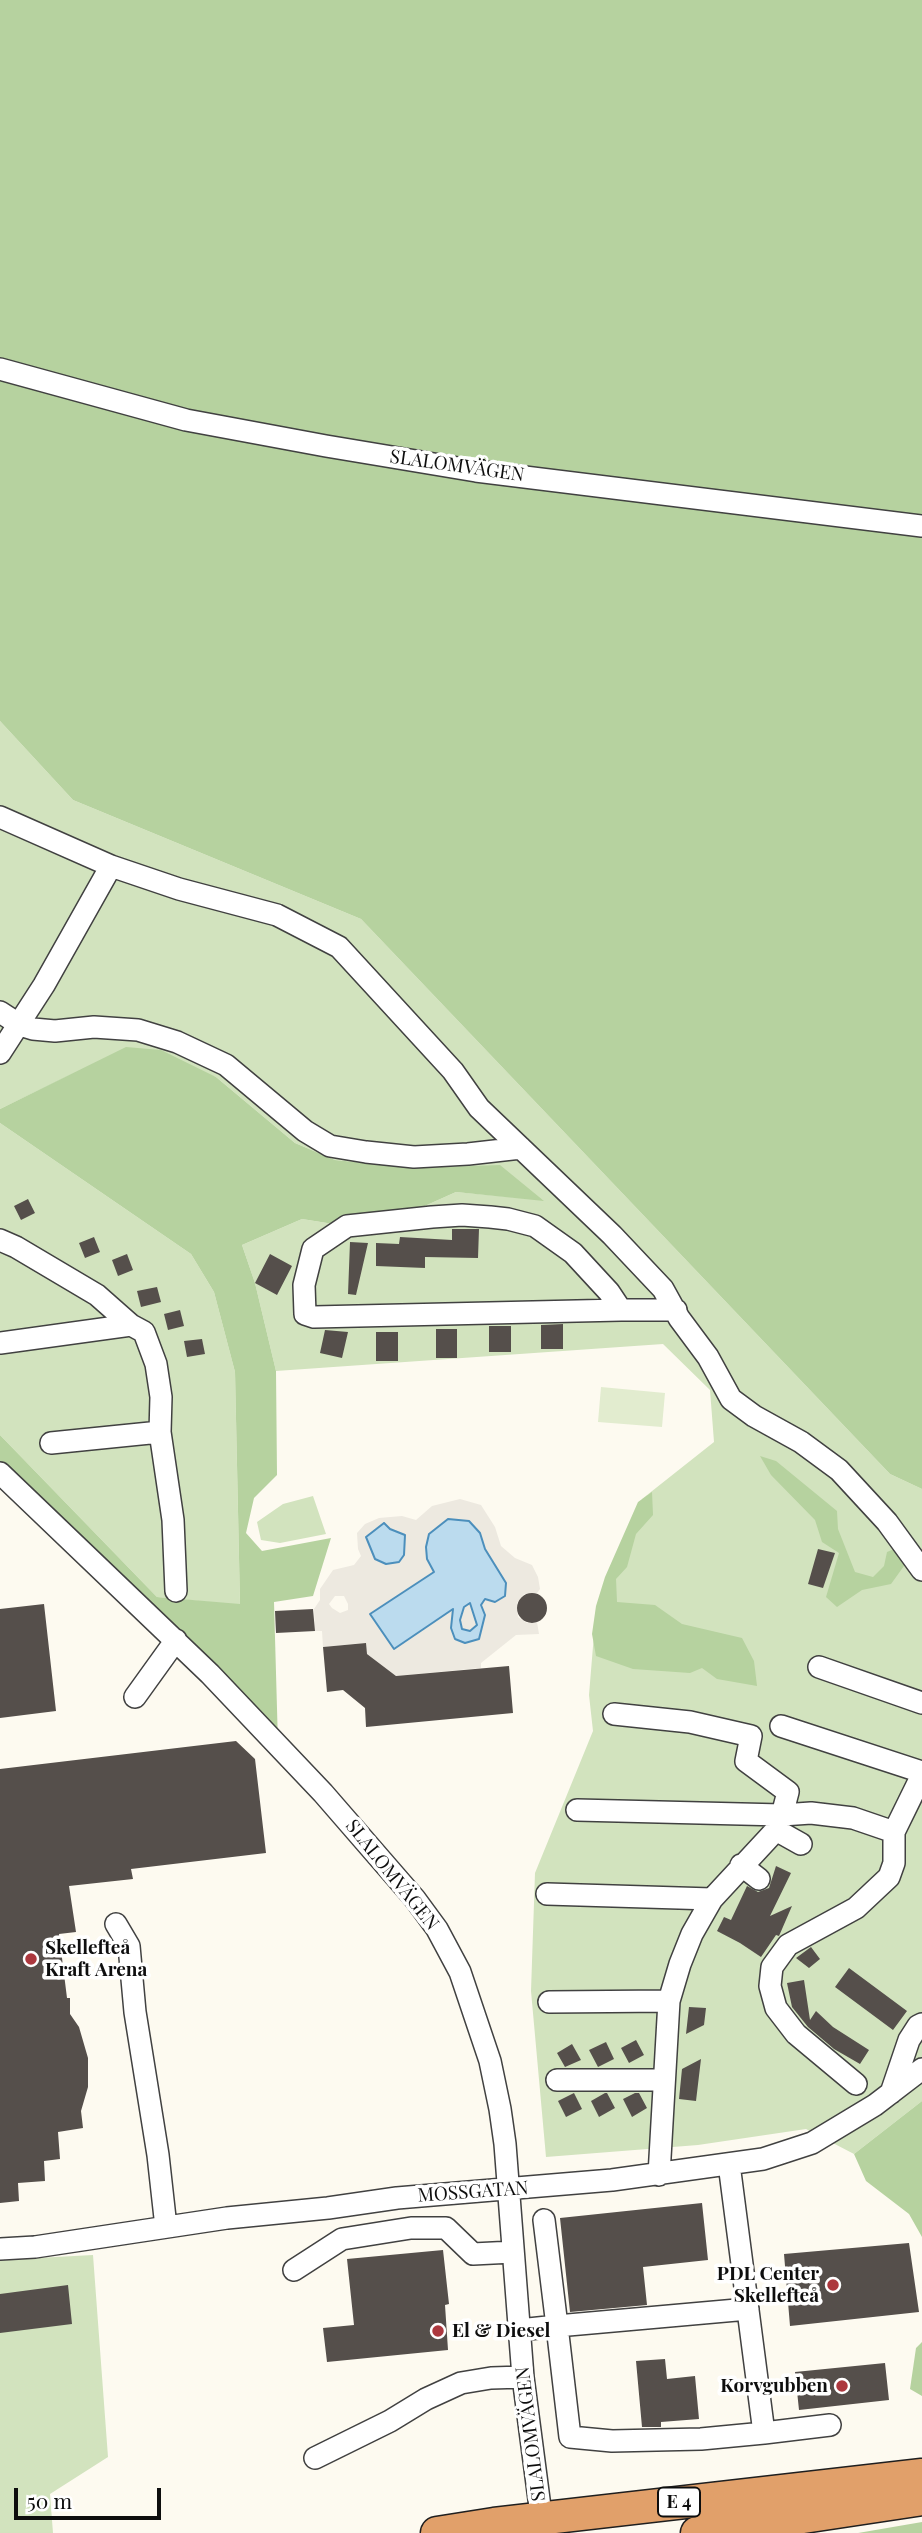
<!DOCTYPE html>
<html>
<head>
<meta charset="utf-8">
<style>
  body { margin:0 }
  #map { position:relative; width:922px; height:2533px; overflow:hidden; background:#fdfaf0; font-family:"Playfair Display",serif }
  canvas { display:block }
  .scale { position:absolute; left:14px; top:2488px; width:147px; height:32px; box-sizing:border-box; border:4px solid #0e0e0e; border-top:0; padding-left:9px; font-size:21px; line-height:24px; white-space:nowrap; color:#0e0e0e; -webkit-text-stroke:5px #fff; paint-order:stroke }
</style>
</head>
<body>
<div id="map">
<canvas width="922" height="2533"></canvas>
<div class="scale">50 m</div>
</div>
<script>
const context = document.querySelector('canvas').getContext('2d');
context.lineJoin = 'round';
function fill(path, color) {
  context.fillStyle = color;
  context.fill(path, 'evenodd');
}
function poly(rows) {
  const path = new Path2D();
  for (const r of rows) {
    if (r.length === 3) {
      path.moveTo(r[0] + r[2], r[1]);
      path.arc(r[0], r[1], r[2], 0, 2 * Math.PI);
      continue;
    }
    path.moveTo(r[0], r[1]);
    for (let i = 2; i < r.length; i += 2) path.lineTo(r[i], r[i + 1]);
  }
  return path;
}
function stroke(path, color, width, dash) {
  context.strokeStyle = color;
  context.lineWidth = width;
  context.lineCap = dash ? 'butt' : 'round';
  context.setLineDash(dash || []);
  context.stroke(path);
}
function drawText(font, color, halo, rows, align = 'center') {
  context.font = font + ' "Playfair Display",serif';
  context.lineWidth = 7;
  context.setLineDash([]);
  context.textBaseline = 'middle';
  context.strokeStyle = halo;
  context.fillStyle = color;
  for (const [text, x, y, turn = 0] of rows) {
    context.save();
    context.translate(x, y);
    context.rotate((+turn || 0) * Math.PI / 180);
    context.textAlign = isNaN(turn) ? turn : align;
    if (halo) context.strokeText(text, 0, 0);
    context.fillText(text, 0, 0);
    context.restore();
  }
}
const green = poly([
  [0,721,73,800,361,919,890,1474,922,1489,922,2101,854,2154,806,2129,698,2145,546,2157,531,1991,535,1873,593,1731,589,1695,594,1634,642,1499,714,1442,710,1390,663,1344,276,1371,255,1283,242,1245,302,1219,371,1230,456,1192,543,1200,414,1168,335,1160,295,1143,216,1077,126,1048,0,1109],
  [0,1123,191,1254,214,1292,235,1372,240,1605,157,1597,0,1435],
  [313,1496,326,1534,280,1543,261,1540,257,1522,283,1504],
  [93,2255,108,2457,50,2494,53,2533,0,2533,0,2260]
]);
const forest = poly([
  [0,0,922,0,922,1489,890,1474,361,919,73,800,0,721],
  [126,1047,161,1050,216,1077,295,1143,335,1160,414,1168,500,1165,544,1201,456,1192,371,1230,302,1219,242,1245,255,1283,276,1371,277,1475,254,1498,246,1533,262,1551,331,1538,313,1596,274,1602,278,1744,0,1473,0,1435,157,1597,240,1604,235,1372,214,1292,191,1254,0,1123,0,1109],
  [760,1456,776,1461,837,1511,838,1529,855,1572,873,1577,884,1566,887,1552,901,1546,909,1559,891,1584,862,1590,837,1607,826,1597,839,1553,822,1542,815,1520,771,1475],
  [652,1492,653,1515,636,1534,627,1567,616,1579,617,1602,655,1605,682,1624,742,1638,754,1661,757,1686,717,1679,702,1668,690,1673,633,1669,596,1656,592,1634,596,1606,605,1577,638,1502],
  [922,2101,922,2237,909,2214,866,2181,854,2154],
  [922,2342,922,2396,910,2389,916,2348],
  [922,2522,922,2533,858,2533]
]);
const pitch = poly([
  [601,1387,665,1393,662,1427,598,1422]
]);
const plaza = poly([
  [460,1499,481,1505,495,1527,501,1546,515,1558,532,1565,538,1577,540,1589,537,1593,524,1594,517,1603,518,1617,527,1623,537,1622,539,1634,516,1635,481,1663,481,1668,396,1676,367,1654,365,1643,323,1647,322,1631,315,1631,314,1609,320,1600,320,1589,333,1570,354,1565,361,1556,358,1549,357,1533,365,1524,379,1518,402,1516,416,1520,432,1506],
  [480,1533,485,1549,506,1583,480,1605,479,1639,451,1628,454,1608,394,1649,370,1614,435,1572,427,1559,426,1547,429,1534],
  [335,1596,344,1596,348,1604,348,1610,340,1613,332,1608,329,1604],
  [471,1603,477,1625,470,1632,462,1629,460,1620,464,1607]
]);
const water = poly([
  [448,1519,469,1521,480,1533,485,1549,506,1583,505,1596,495,1602,485,1599,481,1605,485,1615,479,1639,465,1643,455,1639,451,1628,453,1609,394,1649,370,1614,434,1572,427,1559,426,1547,429,1534,448,1519],
  [470,1603,477,1625,470,1631,462,1629,460,1620,464,1607,470,1603],
  [384,1523,390,1529,405,1535,404,1555,399,1562,386,1564,375,1559,366,1537,384,1523]
]);
const building = poly([
  [28,1199,35,1213,21,1220,14,1206],
  [452,1229,479,1229,478,1258,425,1257,425,1268,376,1266,376,1243,399,1244,400,1237,452,1240],
  [94,1237,100,1252,85,1258,79,1243],
  [350,1242,368,1243,356,1295,348,1294],
  [127,1254,133,1270,118,1276,112,1260],
  [270,1254,292,1266,277,1295,255,1283],
  [157,1287,161,1302,141,1307,137,1291],
  [180,1310,184,1326,168,1330,164,1314],
  [563,1324,563,1349,541,1349,541,1325],
  [489,1326,511,1326,511,1352,489,1352],
  [436,1329,457,1329,457,1358,436,1358],
  [325,1330,348,1332,342,1358,320,1353],
  [376,1332,398,1332,398,1361,376,1361],
  [202,1339,205,1354,187,1357,184,1341],
  [818,1549,835,1553,823,1588,808,1584],
  [532,1608,15],
  [44,1604,56,1711,0,1718,0,1609],
  [313,1609,315,1631,276,1633,275,1611],
  [366,1643,367,1654,396,1676,509,1666,513,1713,366,1727,365,1708,343,1690,327,1692,323,1647],
  [236,1741,255,1759,266,1853,131,1869,133,1879,69,1886,76,1932,59,1934,67,1998,70,1998,70,2014,79,2027,88,2058,88,2087,81,2111,83,2128,58,2132,60,2159,44,2161,45,2181,18,2183,19,2201,0,2203,0,1769],
  [776,1866,791,1873,770,1916,792,1906,779,1936,776,1935,761,1957,740,1943,717,1931,724,1917,731,1920,747,1886,758,1892,769,1888],
  [811,1947,820,1959,809,1968,796,1958],
  [849,1968,907,2011,893,2030,835,1987],
  [804,1980,810,2020,816,2011,833,2027,869,2050,860,2064,834,2049,808,2027,792,2007,787,1983],
  [689,2007,706,2008,704,2025,686,2034],
  [636,2040,644,2055,629,2063,621,2048],
  [606,2042,614,2059,598,2067,589,2050],
  [572,2044,581,2060,565,2067,557,2053],
  [701,2059,696,2101,679,2099,682,2069],
  [574,2093,582,2109,566,2117,558,2101],
  [605,2093,607,2093,615,2108,599,2117,591,2101],
  [635,2093,639,2093,647,2108,632,2117,623,2099],
  [702,2203,708,2260,643,2267,647,2305,570,2312,560,2218],
  [909,2243,919,2312,790,2326,784,2254],
  [443,2250,449,2304,445,2305,448,2350,327,2362,323,2328,354,2325,347,2259],
  [68,2285,72,2324,0,2333,0,2294],
  [665,2359,667,2379,695,2376,699,2419,661,2422,661,2427,642,2427,636,2361],
  [885,2363,889,2400,799,2410,795,2372]
]);
const minor = poly([
  [0,369,186,420,326,446,476,471,922,526],
  [0,817,111,866],
  [0,1012,20,1025,33,1029,55,1031,94,1027,138,1030,177,1042,226,1065,305,1131,330,1146,366,1152,414,1157,468,1154,521,1148],
  [0,1053,44,985,111,866,179,889,277,915,339,947,453,1071,479,1108,612,1235,663,1289,679,1318,708,1357,731,1399,754,1416,801,1442,839,1470,887,1522,922,1570],
  [0,1240,16,1247,97,1295,131,1325,144,1332,156,1364,161,1397,160,1432,173,1520,176,1591],
  [621,1310,314,1317,305,1314,304,1285,313,1249,347,1226,432,1217,462,1215,490,1217,508,1219,535,1226,573,1253,609,1292,621,1310,676,1310],
  [0,1343,131,1325],
  [51,1443,160,1432],
  [0,1473,210,1674,323,1793,415,1899,437,1929,460,1972,490,2061,500,2109,505,2144,523,2377,543,2530],
  [819,1667,922,1703],
  [135,1697,176,1640],
  [614,1714,690,1722,751,1736,746,1761,788,1792,782,1815,776,1830,712,1899,692,1934,680,1964,669,2001,659,2175],
  [781,1726,922,1772],
  [577,1810,782,1815,811,1813,853,1818,894,1832],
  [776,1830,801,1844],
  [741,1865,759,1879],
  [547,1894,712,1899],
  [116,1924,129,1946,135,2012,158,2155,166,2227],
  [549,2002,669,2001],
  [557,2080,663,2080],
  [856,2084,796,2034,776,2008,770,1986,772,1967,788,1945,856,1908,889,1877,894,1863,894,1832,922,1775],
  [891,2093,909,2040,918,2026,922,2024],
  [729,2164,764,2433,830,2425],
  [0,2249,35,2247,227,2218,328,2208,397,2198,612,2180,763,2159,812,2143,875,2105,922,2069],
  [294,2270,342,2239,411,2228,446,2228,473,2254,513,2252],
  [748,2309,557,2326,570,2437,612,2441,701,2439,764,2433],
  [519,2330,557,2326,544,2220],
  [315,2458,390,2421,426,2399,461,2383,491,2378,523,2377]
]);
const highway = poly([
  [437,2533,494,2524,922,2475],
  [697,2533,922,2499]
]);
const markers = [
  [31,1959,7,"#ac383e"],
  [833,2285,7,"#ac383e"],
  [438,2331,7,"#ac383e"],
  [842,2386,7,"#ac383e"]
];
const shields = [
  [679,2502,42]
];
const shieldNames = [
  ["E 4",679,2502]
];
const streetNames = [
  ["SLALOMVÄGEN",457,466,8],
  ["SLALOMVÄGEN",392,1875,51],
  ["MOSSGATAN",473,2192,-4],
  ["SLALOMVÄGEN",531,2434,-97]
];
const poiNames = [
  ["Skellefteå",45,1948],
  ["Kraft Arena",45,1970],
  ["PDL Center",819,2274,"right"],
  ["Skellefteå",819,2296,"right"],
  ["El & Diesel",452,2331],
  ["Korvgubben",828,2386,"right"]
];
fill(green, '#d2e3be');
fill(forest, '#b6d29f');
fill(pitch, '#e2eccf');
fill(plaza, '#ede9e0');
fill(water, '#bbdbee');
stroke(water, '#4c8fbc', 2);
fill(building, '#554f4b');
stroke(minor, '#414141', 24);
stroke(highway, '#1f1f1f', 35);
stroke(minor, '#fff', 21);
stroke(highway, '#e1a06a', 32);
for (const [x, y, r, color] of markers) {
  const dot = new Path2D();
  dot.arc(x, y, r, 0, 2 * Math.PI);
  context.fillStyle = color;
  context.fill(dot);
  stroke(dot, '#fff', 2.5);
}
for (const [x, y, w] of shields) {
  const box = new Path2D();
  box.roundRect(x - w / 2, y - 14.5, w, 29, 5);
  context.fillStyle = '#fff';
  context.fill(box);
  stroke(box, '#0e0e0e', 2);
}
drawText('bold 18px', '#0e0e0e', null, shieldNames);
drawText('19px', '#0e0e0e', '#fff', streetNames);
drawText('bold 19px', '#0e0e0e', '#fff', poiNames, 'left');
</script>
</body>
</html>
